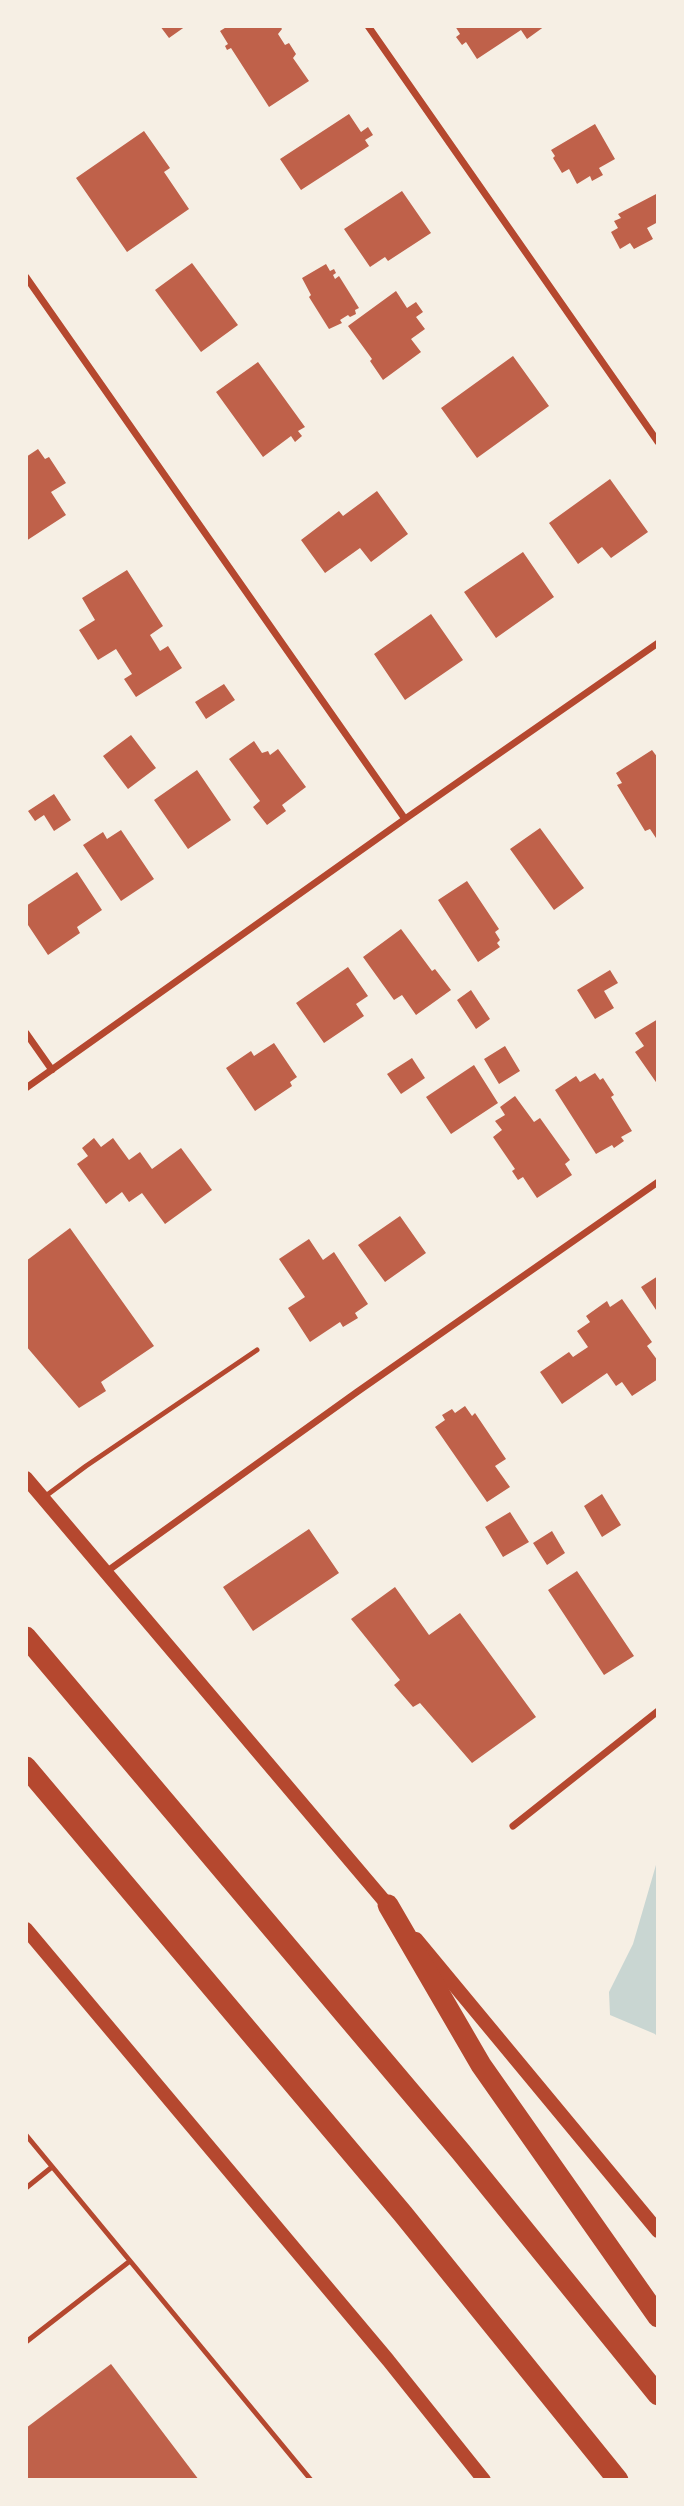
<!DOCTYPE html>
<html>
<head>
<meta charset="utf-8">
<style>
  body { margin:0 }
  #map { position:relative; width:684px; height:2506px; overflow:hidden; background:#f6efe4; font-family:Georgia,serif }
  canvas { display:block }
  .frame { position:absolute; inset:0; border:28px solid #f6efe4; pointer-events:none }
</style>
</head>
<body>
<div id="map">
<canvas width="684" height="2506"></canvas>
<div class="frame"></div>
</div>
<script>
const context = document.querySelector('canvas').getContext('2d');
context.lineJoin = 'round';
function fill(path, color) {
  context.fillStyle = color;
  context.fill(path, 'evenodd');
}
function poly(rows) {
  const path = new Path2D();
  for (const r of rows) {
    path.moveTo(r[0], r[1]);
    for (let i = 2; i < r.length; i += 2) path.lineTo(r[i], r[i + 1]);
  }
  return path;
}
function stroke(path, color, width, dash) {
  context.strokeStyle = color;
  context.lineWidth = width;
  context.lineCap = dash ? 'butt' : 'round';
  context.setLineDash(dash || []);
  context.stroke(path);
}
const water = poly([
  [658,1858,658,2038,655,2034,610,2015,609,1992,633,1944]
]);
const building = poly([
  [160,26,186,26,169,38],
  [228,26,280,26,282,29,278,34,285,45,289,43,296,54,293,58,309,81,269,107,231,48,227,50,225,46,228,44,220,31],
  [455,26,545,26,527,39,521,30,477,59,466,42,462,45,456,37,460,34],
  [349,114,361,132,368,127,373,135,365,140,369,146,301,190,280,159],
  [595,124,615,159,599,168,603,175,592,181,590,176,577,184,569,169,562,173,553,158,555,156,551,150],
  [144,131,170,168,164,172,189,209,127,252,76,178],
  [402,191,431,233,388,261,385,257,370,267,344,229],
  [658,193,658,222,647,228,653,239,634,249,630,243,620,249,611,232,618,228,614,221,621,218,618,214],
  [192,263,238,325,201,352,155,290],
  [326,264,330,271,334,269,336,273,333,275,335,279,339,276,359,308,355,310,356,314,350,317,348,315,340,320,342,323,329,329,309,297,311,295,302,278],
  [396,291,407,308,416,302,423,312,416,317,425,329,411,339,421,352,383,380,370,361,372,359,348,326],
  [513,356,549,406,477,458,441,408],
  [258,362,305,427,298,431,302,436,295,442,291,436,263,457,216,392],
  [38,449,45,459,49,457,66,483,51,492,66,515,26,541,26,457],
  [610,479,648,532,611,558,602,547,578,564,549,523],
  [377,491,408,534,371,562,360,548,325,573,301,540,339,511,343,516],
  [523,552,554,597,496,638,464,592],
  [127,570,163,626,150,635,160,651,168,646,182,668,136,697,124,679,132,674,116,649,98,660,79,630,95,620,82,598],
  [431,614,463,660,405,700,374,654],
  [224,684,235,700,206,719,195,702],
  [131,735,156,768,128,789,103,756],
  [254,741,262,753,268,751,270,755,278,749,306,787,282,805,286,811,267,825,253,807,260,801,229,759],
  [652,750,658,758,658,841,650,829,645,831,617,785,622,783,616,773],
  [197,770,231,820,188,849,154,800],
  [54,794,71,820,54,831,44,815,35,821,28,811],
  [540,828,584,888,554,910,510,849],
  [121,830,154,879,121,901,83,845,103,832,107,839],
  [77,872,102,910,77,927,80,933,48,955,26,922,26,906],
  [467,881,499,929,495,932,500,940,497,943,500,947,478,962,438,900],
  [401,929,432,971,435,969,451,990,416,1015,402,995,394,1000,363,957],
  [348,967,368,996,356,1004,364,1016,324,1043,296,1003],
  [610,970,618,983,604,991,614,1008,595,1019,577,990],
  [471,990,490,1019,476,1029,457,1000],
  [658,1019,658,1085,635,1052,644,1046,635,1033],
  [274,1043,297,1077,290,1082,292,1086,255,1111,226,1068,251,1051,254,1056],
  [505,1046,520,1071,499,1084,484,1059],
  [412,1058,425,1078,401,1094,387,1074],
  [474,1065,498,1103,451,1134,426,1097],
  [595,1073,600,1080,603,1078,614,1095,611,1097,632,1131,621,1137,624,1141,614,1148,612,1145,596,1154,555,1090,576,1076,580,1082],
  [515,1096,534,1122,540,1118,570,1160,565,1164,572,1175,537,1198,523,1177,518,1180,512,1171,515,1169,493,1137,502,1130,495,1121,505,1115,500,1107],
  [94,1138,101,1147,113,1138,129,1160,140,1152,152,1169,181,1148,212,1190,165,1224,142,1193,129,1202,122,1192,106,1204,77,1164,88,1156,82,1148],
  [400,1216,426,1253,385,1282,358,1245],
  [70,1228,154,1346,101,1382,106,1391,79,1408,26,1346,26,1261],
  [309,1239,323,1260,334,1252,368,1304,355,1313,358,1318,343,1327,340,1322,310,1342,288,1308,305,1297,279,1259],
  [658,1276,658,1313,641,1287],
  [622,1299,652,1342,647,1346,658,1361,658,1379,632,1396,622,1382,616,1386,607,1373,562,1404,540,1372,569,1352,573,1357,588,1347,577,1331,590,1322,586,1316,607,1301,610,1307],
  [465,1406,472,1416,475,1413,506,1459,495,1466,510,1487,487,1502,435,1427,445,1420,442,1415,452,1409,455,1413],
  [602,1494,621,1525,602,1537,584,1506],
  [510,1512,529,1542,503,1557,485,1527],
  [309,1529,339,1573,253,1631,223,1587],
  [552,1531,565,1553,547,1565,533,1543],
  [577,1571,634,1656,604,1675,548,1590],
  [395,1587,429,1635,460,1613,536,1717,472,1763,420,1703,413,1707,394,1685,400,1680,351,1619],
  [111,2364,199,2480,26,2480,26,2428]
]);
const service = poly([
  [43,1498,86,1466,257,1350],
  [26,2135,311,2480],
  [26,2188,52,2167],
  [26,2342,130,2261]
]);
const minor = poly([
  [368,26,658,442],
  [26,277,405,819],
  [26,1033,52,1070],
  [26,1088,405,819,658,643],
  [106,1572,357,1392,658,1182],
  [513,1826,658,1711]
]);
const secondary = poly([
  [26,1478,392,1910],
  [26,1929,388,2360,484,2480],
  [416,1939,658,2231]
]);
const motorway = poly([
  [26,1637,461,2152,658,2395],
  [26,1767,403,2214,618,2480],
  [388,1905,481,2065,658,2317]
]);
fill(water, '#c9d6d2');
fill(building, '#bf614a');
stroke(service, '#b5482f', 5);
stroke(minor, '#b5482f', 7);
stroke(secondary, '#b5482f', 14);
stroke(motorway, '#b5482f', 21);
</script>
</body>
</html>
